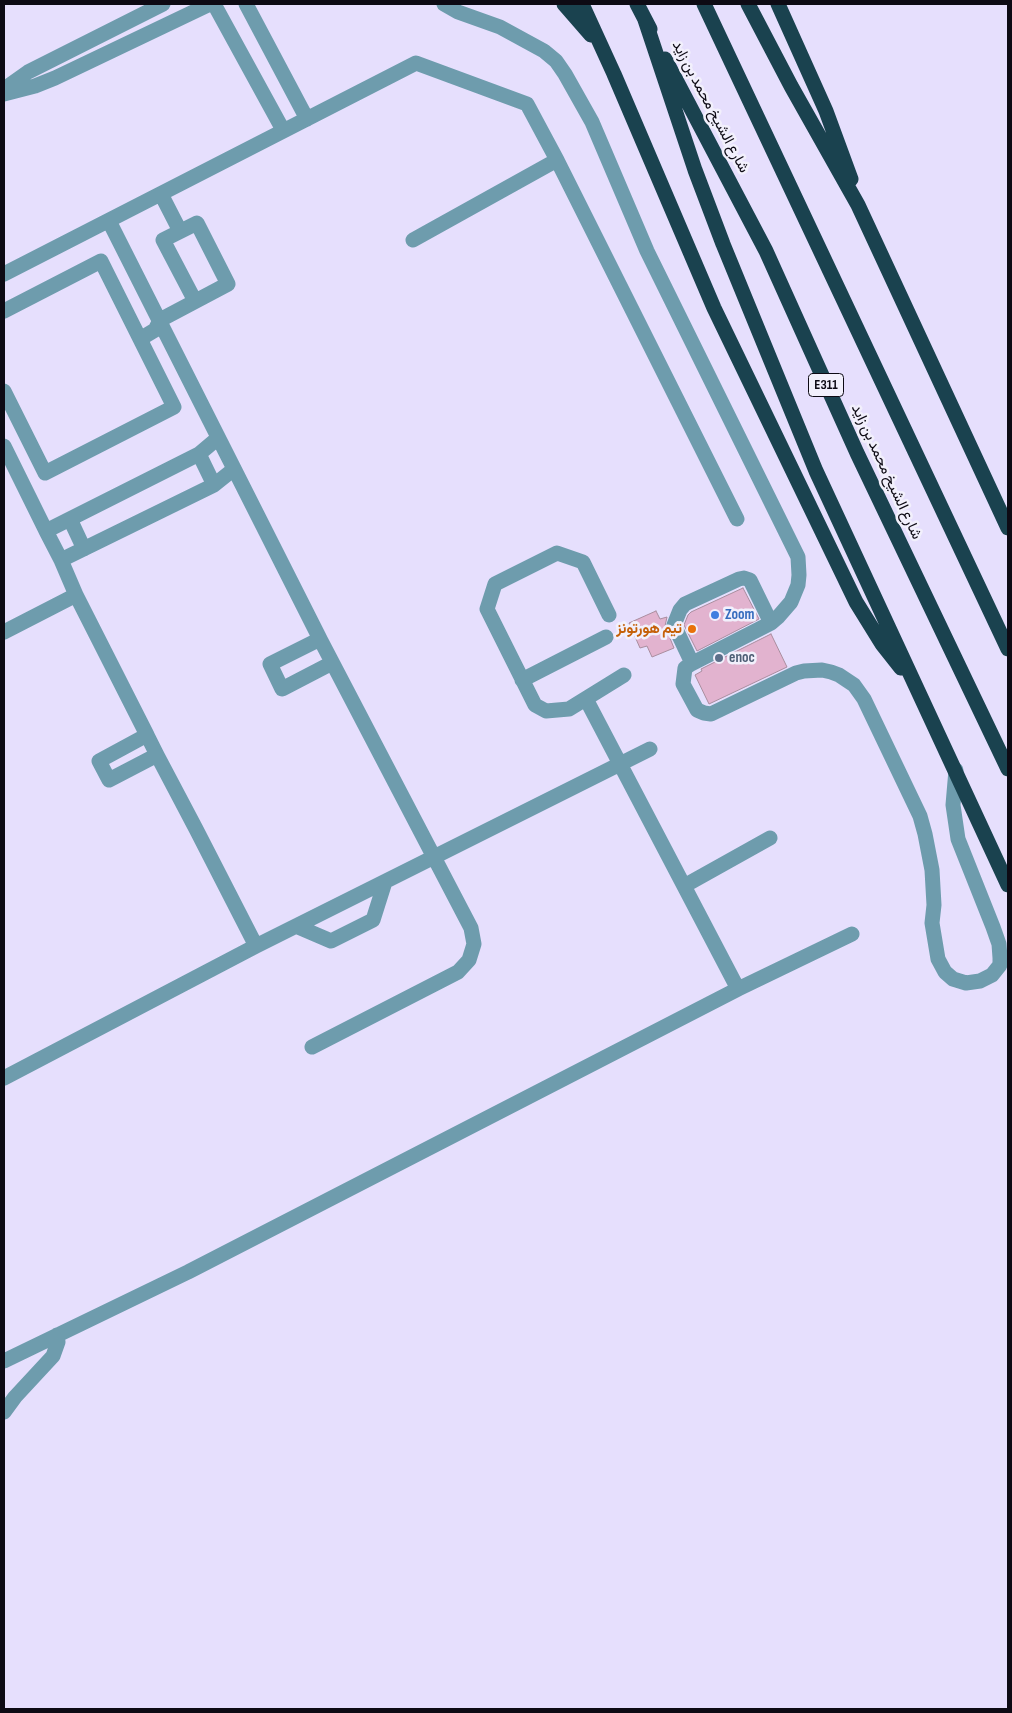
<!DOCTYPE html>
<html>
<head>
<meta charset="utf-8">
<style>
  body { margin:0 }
  #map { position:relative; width:1012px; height:1713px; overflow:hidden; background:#e6dffd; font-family:"Sofia Sans Condensed",sans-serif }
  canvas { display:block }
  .frame { position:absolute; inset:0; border:5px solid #0d0a14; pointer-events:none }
</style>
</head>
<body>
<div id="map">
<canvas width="1012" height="1713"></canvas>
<div class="frame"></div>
</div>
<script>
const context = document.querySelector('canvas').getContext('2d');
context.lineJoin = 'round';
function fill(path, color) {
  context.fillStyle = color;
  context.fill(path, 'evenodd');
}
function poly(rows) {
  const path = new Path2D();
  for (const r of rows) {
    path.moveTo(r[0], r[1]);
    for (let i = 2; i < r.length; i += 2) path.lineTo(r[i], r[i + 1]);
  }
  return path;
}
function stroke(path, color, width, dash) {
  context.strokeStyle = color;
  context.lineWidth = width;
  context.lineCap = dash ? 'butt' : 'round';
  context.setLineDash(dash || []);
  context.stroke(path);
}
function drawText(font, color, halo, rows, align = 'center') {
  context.font = font + ' "Sofia Sans Condensed",Vazirmatn,sans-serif';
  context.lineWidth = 5;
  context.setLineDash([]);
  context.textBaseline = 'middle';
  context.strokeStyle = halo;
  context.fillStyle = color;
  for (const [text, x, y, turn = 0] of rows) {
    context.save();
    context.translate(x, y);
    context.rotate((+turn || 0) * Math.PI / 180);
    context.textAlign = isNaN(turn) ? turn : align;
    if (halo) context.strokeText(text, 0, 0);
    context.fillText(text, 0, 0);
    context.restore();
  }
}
const building = poly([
  [743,588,759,619,697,651,684,625,688,615,691,612,743,588],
  [656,611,660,619,667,617,665,626,674,648,652,657,647,646,640,648,629,623,656,611],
  [771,634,787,667,709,704,695,675,702,671,701,669,771,634]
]);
const minor = poly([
  [214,4,283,130],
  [246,4,307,119],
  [444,4,458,12,500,27,544,51,556,61,565,74,592,122,647,251,798,557,799,575,798,585,791,602,778,617,771,623,691,664,685,668,683,684,697,710,704,713,711,714,796,673,804,671,822,670,831,672,839,675,854,685,864,699,920,816,925,834,932,870,934,905,932,923,938,959,945,972,953,979,966,983,980,981,992,975,1000,965,1000,958,999,944,993,927,958,839,953,805,956,770],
  [4,89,28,72,163,4],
  [4,94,35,86,55,78,210,4],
  [161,194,180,231],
  [109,221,320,639],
  [413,240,557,160,737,519],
  [4,274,416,63,527,104,557,160],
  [4,311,101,261,174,407,45,473,4,391],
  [140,339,155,330,160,320,228,284,197,223,163,240,195,301],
  [4,446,46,531],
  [214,485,199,454,218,438],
  [70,519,84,549],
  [61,560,46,531,199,454],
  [76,595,147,735],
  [609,615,583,562,557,553,495,584,487,609,535,705,546,711,569,709,624,675],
  [4,632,76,595,61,560,214,485,234,469],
  [692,663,674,625,680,610,685,604,739,579,744,578,750,580,771,623],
  [522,680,606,637],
  [586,699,738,989],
  [157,755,109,780,99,761,147,735,157,755,196,829,256,946],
  [684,886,770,838],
  [296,926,331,941,373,920,385,882],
  [312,1047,458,972,469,960,474,944,471,928,320,639,270,664,282,689,332,663],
  [4,1078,256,946,650,749],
  [4,1361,188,1272,738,989,852,934],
  [4,1412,15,1397,53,1356,58,1342,57,1335]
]);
const highway = poly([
  [564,4,591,35],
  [582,4,614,74,714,308,856,602,882,644,901,668],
  [637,4,650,29],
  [704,4,1008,649],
  [748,4,791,86,858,205,1008,528],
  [778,4,826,111,851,179],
  [645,20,695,170,723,244,816,471,1008,885],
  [665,59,766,251,857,453,1008,769]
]);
const markers = [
  [715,615,5,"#3f7fe0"],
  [692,629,5,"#e8710a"],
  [719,658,5,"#5c6f8a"]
];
const shields = [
  [826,385,35]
];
const shieldNames = [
  ["E311",826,385]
];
const streetNames = [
  ["شارع الشيخ محمد بن زايد",710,107,62],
  ["شارع الشيخ محمد بن زايد",886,472,65]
];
const shopNames = [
  ["Zoom",725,615]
];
const foodNames = [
  ["تيم هورتونز",682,629]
];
const serviceNames = [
  ["enoc",729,658]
];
fill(building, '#e2b3cf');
stroke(building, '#a98d9e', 1);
stroke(minor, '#6e9cad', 15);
stroke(highway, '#1a424f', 15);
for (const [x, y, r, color] of markers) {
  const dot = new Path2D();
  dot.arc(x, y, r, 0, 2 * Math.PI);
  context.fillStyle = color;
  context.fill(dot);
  stroke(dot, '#f2f0fc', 2);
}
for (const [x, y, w] of shields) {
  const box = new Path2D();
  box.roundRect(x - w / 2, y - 11.5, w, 23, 4);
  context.fillStyle = '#f2f0fc';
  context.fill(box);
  stroke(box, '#0d0a14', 1);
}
drawText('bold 14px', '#0d0a14', null, shieldNames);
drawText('15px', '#0d0a14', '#f2f0fc', streetNames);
drawText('bold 15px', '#366cbe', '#f2f0fc', shopNames, 'left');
drawText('bold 15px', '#c56008', '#f2f0fc', foodNames, 'right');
drawText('bold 15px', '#4e5e75', '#f2f0fc', serviceNames, 'left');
</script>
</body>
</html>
